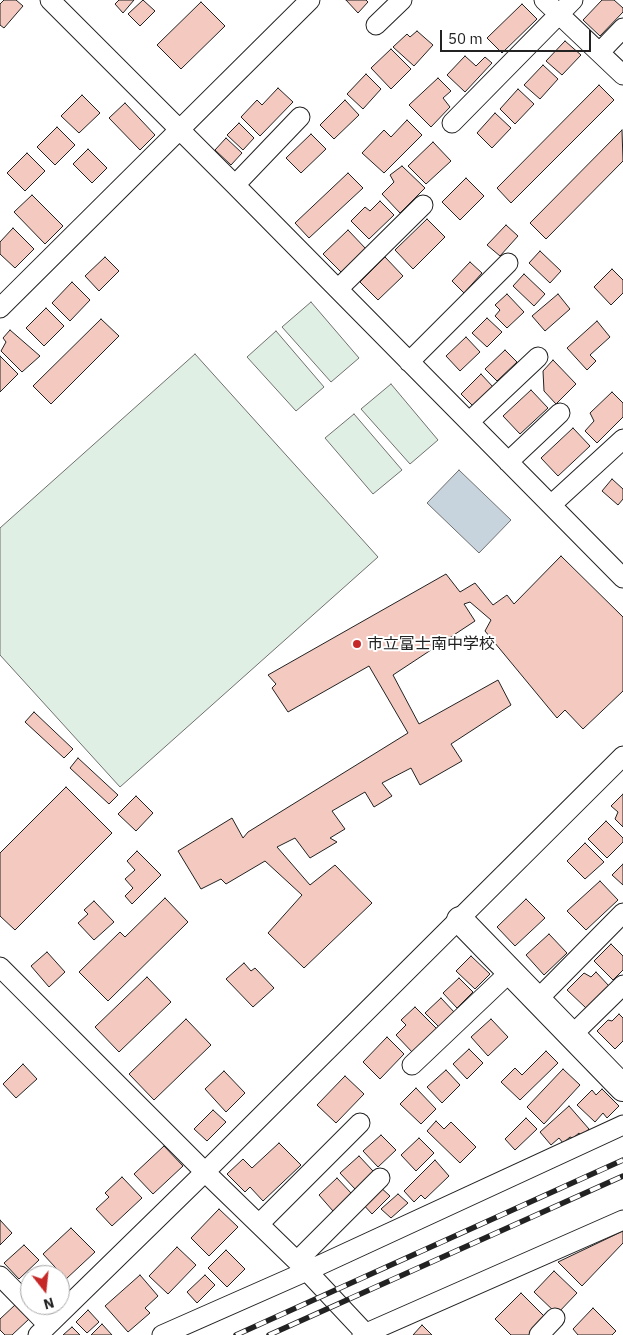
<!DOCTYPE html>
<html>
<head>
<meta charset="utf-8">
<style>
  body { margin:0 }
  #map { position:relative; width:623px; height:1335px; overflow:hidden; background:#fff; font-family:"IBM Plex Sans",sans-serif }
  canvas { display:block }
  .north { position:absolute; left:20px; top:1265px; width:50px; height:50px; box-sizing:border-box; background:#fff; border:1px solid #a7a7a7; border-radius:50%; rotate:164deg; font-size:14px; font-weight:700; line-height:20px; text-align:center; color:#222 }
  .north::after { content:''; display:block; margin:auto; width:18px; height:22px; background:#c62828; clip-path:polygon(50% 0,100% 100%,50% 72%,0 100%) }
  .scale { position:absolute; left:440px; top:30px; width:151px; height:22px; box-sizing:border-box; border:2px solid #222; border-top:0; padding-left:6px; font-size:15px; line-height:18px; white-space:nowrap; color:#222; -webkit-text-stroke:4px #fff; paint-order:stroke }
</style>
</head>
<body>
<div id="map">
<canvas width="623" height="1335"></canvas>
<div class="north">N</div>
<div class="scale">50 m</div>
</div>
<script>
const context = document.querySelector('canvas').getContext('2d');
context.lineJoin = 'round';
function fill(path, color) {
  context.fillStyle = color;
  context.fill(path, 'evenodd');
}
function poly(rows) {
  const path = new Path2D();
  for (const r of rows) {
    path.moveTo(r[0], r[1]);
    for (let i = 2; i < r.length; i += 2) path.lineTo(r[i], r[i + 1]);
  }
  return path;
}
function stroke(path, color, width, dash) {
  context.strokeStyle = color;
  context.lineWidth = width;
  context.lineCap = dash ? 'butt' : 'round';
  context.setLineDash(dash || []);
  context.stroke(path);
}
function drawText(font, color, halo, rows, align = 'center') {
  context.font = font + ' "IBM Plex Sans","Noto Sans JP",sans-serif';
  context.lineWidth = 4;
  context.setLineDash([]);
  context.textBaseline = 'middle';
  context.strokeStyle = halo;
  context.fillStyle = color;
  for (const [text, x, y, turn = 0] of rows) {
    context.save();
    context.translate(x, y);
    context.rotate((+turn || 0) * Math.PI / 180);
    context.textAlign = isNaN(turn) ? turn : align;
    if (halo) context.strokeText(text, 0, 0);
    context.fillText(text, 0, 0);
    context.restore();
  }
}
const green = poly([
  [311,302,359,358,331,382,282,327,311,302],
  [276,331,324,387,296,411,247,357,276,331],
  [195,354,378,557,120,787,0,655,0,528,195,354],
  [391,384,438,440,410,464,361,409,391,384],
  [354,414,402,470,373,494,325,438,354,414]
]);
const water = poly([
  [459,470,511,520,479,553,427,503,459,470]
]);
const building = poly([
  [4,0,16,0,23,6,4,28,0,25,0,4,4,0],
  [119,0,134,0,123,13,115,4,119,0],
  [143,0,155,11,140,26,128,14,143,0],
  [346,0,366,0,368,2,358,13,346,0],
  [602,0,614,0,623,8,623,12,600,36,583,20,602,0],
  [201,2,225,26,181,69,157,45,201,2],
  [522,4,537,19,502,53,487,38,522,4],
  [417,31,433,45,414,66,393,47,407,34,410,37,417,31],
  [565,41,581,55,562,75,546,61,565,41],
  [391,49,411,69,391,89,371,68,391,49],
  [465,56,476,66,485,57,492,63,465,92,447,75,465,56],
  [543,65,558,79,540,99,524,85,543,65],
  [366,74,381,89,363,109,347,94,366,74],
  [438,78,451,91,443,98,450,107,431,127,409,105,438,78],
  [599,85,614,100,511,203,497,188,599,85],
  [278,88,293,102,260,136,241,117,257,100,262,105,278,88],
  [518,89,534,104,515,124,500,109,518,89],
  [82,95,100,113,79,133,61,116,82,95],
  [345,100,359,115,334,139,320,125,345,100],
  [125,103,155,135,140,150,109,118,125,103],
  [495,113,511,128,492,148,477,133,495,113],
  [407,120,422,135,384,173,362,153,384,130,391,137,407,120],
  [239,123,254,138,243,150,227,135,239,123],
  [57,127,75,145,55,165,37,147,57,127],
  [622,130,623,161,546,239,530,223,622,130],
  [311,134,326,149,301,173,286,158,311,134],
  [226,138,242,153,231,165,215,150,226,138],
  [433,142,451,161,426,184,408,166,433,142],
  [88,149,107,168,92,183,73,164,88,149],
  [27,153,45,171,25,191,7,173,27,153],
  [402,166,425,188,400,213,382,194,394,182,390,175,402,166],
  [348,173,363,188,309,238,295,223,348,173],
  [466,178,484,196,460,220,442,202,466,178],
  [32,195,63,226,45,244,14,212,32,195],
  [380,201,394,215,369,239,351,221,365,207,370,211,380,201],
  [427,219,445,237,413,269,395,250,427,219],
  [506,225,518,236,500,256,487,245,506,225],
  [13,228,34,249,15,268,0,254,0,242,13,228],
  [348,230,366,249,341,272,323,254,348,230],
  [540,251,561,271,550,283,529,263,540,251],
  [105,257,119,271,99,291,85,276,105,257],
  [385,257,403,276,378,300,360,282,385,257],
  [470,262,482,273,464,293,452,281,470,262],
  [612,269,623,280,623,293,611,305,594,287,612,269],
  [524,274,545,294,534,306,513,286,524,274],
  [72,282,90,300,70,321,52,303,72,282],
  [507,294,524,312,507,328,495,316,500,310,495,305,507,294],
  [558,294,570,309,545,331,532,316,558,294],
  [46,308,64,326,44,346,26,328,46,308],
  [487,318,502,332,487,347,472,333,487,318],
  [101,319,119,336,51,404,33,386,101,319],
  [597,321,610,337,590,355,596,361,587,370,567,348,597,321],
  [10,330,40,356,22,372,1,351,6,342,3,338,10,330],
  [466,337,480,352,460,371,446,356,466,337],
  [505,350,517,362,497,381,485,369,505,350],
  [0,356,18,374,0,392,0,356],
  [553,360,576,384,556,404,544,391,543,371,553,360],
  [481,374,493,387,473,406,461,394,481,374],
  [531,390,548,408,520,434,503,416,531,390],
  [612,392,623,403,623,417,597,443,585,431,594,421,590,413,612,392],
  [573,428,590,446,558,476,541,458,573,428],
  [612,479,623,489,623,499,618,505,602,491,612,479],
  [561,556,623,617,623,691,583,729,565,710,557,718,485,631,491,620,470,602,464,604,475,621,393,675,419,724,498,680,511,705,451,744,462,761,420,785,411,768,382,783,392,796,374,807,365,792,332,811,345,829,330,838,337,842,310,858,295,838,277,847,310,885,335,865,372,903,304,968,268,933,302,895,265,861,226,884,221,879,201,889,178,851,232,818,243,838,248,832,408,733,369,666,288,712,272,688,276,684,268,675,446,574,460,592,475,583,493,605,507,595,514,604,561,556],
  [34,712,73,749,64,758,25,722,34,712],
  [78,758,118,795,109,804,70,768,78,758],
  [66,787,112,833,15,930,0,916,0,853,66,787],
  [623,794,623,827,615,819,618,812,611,806,623,794],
  [136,796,153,813,136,831,118,814,136,796],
  [606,821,623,838,623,842,607,858,588,839,606,821],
  [585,843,604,862,585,879,567,861,585,843],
  [137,851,161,875,132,904,125,896,133,888,125,879,135,870,127,861,137,851],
  [623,864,623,885,612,875,623,864],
  [600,881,618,900,586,930,567,911,600,881],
  [165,898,188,922,108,1001,79,972,120,932,125,937,165,898],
  [526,899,545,918,515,946,497,927,526,899],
  [94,901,114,922,94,940,78,923,88,914,84,910,94,901],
  [549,934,567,953,544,975,526,955,549,934],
  [611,944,623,956,623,970,613,980,594,961,611,944],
  [47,952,65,972,49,987,31,966,47,952],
  [471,956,490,974,475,989,456,971,471,956],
  [244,963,251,971,255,968,274,988,253,1007,226,979,244,963],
  [596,972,609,986,586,1008,567,990,584,973,591,977,596,972],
  [147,977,171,1002,119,1052,95,1027,147,977],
  [459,978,473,992,457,1008,443,993,459,978],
  [441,998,455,1013,440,1028,425,1013,441,998],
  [415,1007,438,1030,413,1053,396,1035,406,1025,401,1020,415,1007],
  [619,1014,623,1018,623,1041,615,1049,597,1031,608,1020,612,1021,619,1014],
  [186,1019,211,1045,154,1100,129,1074,186,1019],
  [491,1019,508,1037,488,1056,471,1037,491,1019],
  [387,1037,404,1054,380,1079,363,1062,387,1037],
  [469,1049,483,1063,467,1079,453,1064,469,1049],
  [546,1051,558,1063,520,1100,501,1082,515,1068,522,1075,546,1051],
  [23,1064,37,1079,16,1098,3,1084,23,1064],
  [563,1069,580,1085,544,1124,527,1107,563,1069],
  [446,1070,460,1085,442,1103,427,1087,446,1070],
  [224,1071,245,1093,226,1112,205,1089,224,1071],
  [345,1076,364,1094,336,1123,317,1105,345,1076],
  [416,1088,436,1109,421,1124,400,1104,416,1088],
  [602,1089,619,1106,607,1118,603,1113,595,1122,577,1105,592,1090,596,1095,602,1089],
  [569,1106,589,1129,581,1136,579,1133,573,1138,570,1137,563,1143,559,1138,551,1145,540,1132,569,1106],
  [213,1110,226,1122,207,1141,194,1129,213,1110],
  [526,1118,537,1129,515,1150,505,1139,526,1118],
  [436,1121,444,1129,451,1122,476,1147,460,1163,427,1131,436,1121],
  [381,1135,396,1150,378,1167,363,1151,381,1135],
  [419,1138,434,1153,416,1171,401,1155,419,1138],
  [279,1143,301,1165,263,1201,250,1187,245,1192,227,1174,243,1159,252,1168,279,1143],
  [164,1146,183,1166,153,1194,134,1174,164,1146],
  [359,1156,373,1171,355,1189,340,1173,359,1156],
  [435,1160,449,1176,425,1199,421,1195,414,1202,404,1191,435,1160],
  [122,1177,142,1198,112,1226,96,1209,109,1197,105,1193,122,1177],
  [337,1178,351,1193,333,1211,319,1195,337,1178],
  [378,1185,390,1196,372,1214,361,1202,378,1185],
  [398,1194,408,1203,391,1218,381,1209,398,1194],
  [219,1209,238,1227,209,1256,191,1238,219,1209],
  [0,1220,12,1233,0,1245,0,1220],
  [71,1228,95,1252,66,1279,43,1254,71,1228],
  [623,1231,623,1243,582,1286,558,1262,623,1231],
  [24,1245,39,1260,19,1279,4,1263,24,1245],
  [177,1247,196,1265,168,1294,149,1276,177,1247],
  [226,1250,245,1269,227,1287,208,1268,226,1250],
  [554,1271,577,1293,557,1314,534,1292,554,1271],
  [140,1275,158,1296,145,1308,150,1313,128,1332,105,1306,140,1275],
  [205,1275,215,1285,197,1303,187,1292,205,1275],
  [521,1293,547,1319,531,1335,511,1335,495,1319,521,1293],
  [15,1305,29,1319,12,1335,5,1335,0,1330,0,1319,15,1305],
  [593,1308,616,1331,612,1335,578,1335,573,1329,593,1308],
  [88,1310,99,1322,87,1333,76,1322,88,1310],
  [102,1324,112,1335,91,1335,102,1324],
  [422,1325,432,1335,413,1335,422,1325],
  [72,1327,80,1335,63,1335,72,1327]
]);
const street = poly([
  [50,0,235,185,623,578],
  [544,0,623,75],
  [376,25,402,0],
  [600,52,623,28],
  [452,123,573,0],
  [235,185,300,117],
  [338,289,423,205],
  [0,308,310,0],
  [409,362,508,263],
  [469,422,538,357],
  [508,462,560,413],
  [551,505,623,439],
  [0,967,205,1172,307,1271,367,1335],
  [538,999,623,913],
  [571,1036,623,985],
  [412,1065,510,972],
  [259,1224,360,1123],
  [297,1261,380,1178],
  [0,1276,48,1325],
  [38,1335,205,1172,623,756],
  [162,1335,307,1271,623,1125],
  [362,1335,623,1220],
  [539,1335,555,1318]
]);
const secondary = poly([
  [460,920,623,1088]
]);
const rail = poly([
  [236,1335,623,1160],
  [269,1335,623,1176]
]);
const markers = [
  [357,644,5,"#c62828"]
];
const poiNames = [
  ["市立富士南中学校",367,644]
];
fill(green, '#e0efe3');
stroke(green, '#6f6f6f', 1);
fill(water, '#c7d3dd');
stroke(water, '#6f6f6f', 1);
fill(building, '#f3c9c0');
stroke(building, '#222', 1);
stroke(street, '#222', 21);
stroke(secondary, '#222', 28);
stroke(street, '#fff', 19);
stroke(secondary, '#fff', 26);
stroke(rail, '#222', 5.5);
stroke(rail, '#fff', 4, [11]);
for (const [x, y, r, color] of markers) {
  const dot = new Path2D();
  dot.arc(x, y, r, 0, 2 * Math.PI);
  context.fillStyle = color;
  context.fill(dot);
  stroke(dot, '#fff', 2);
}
drawText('16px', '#222', '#fff', poiNames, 'left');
</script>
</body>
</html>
